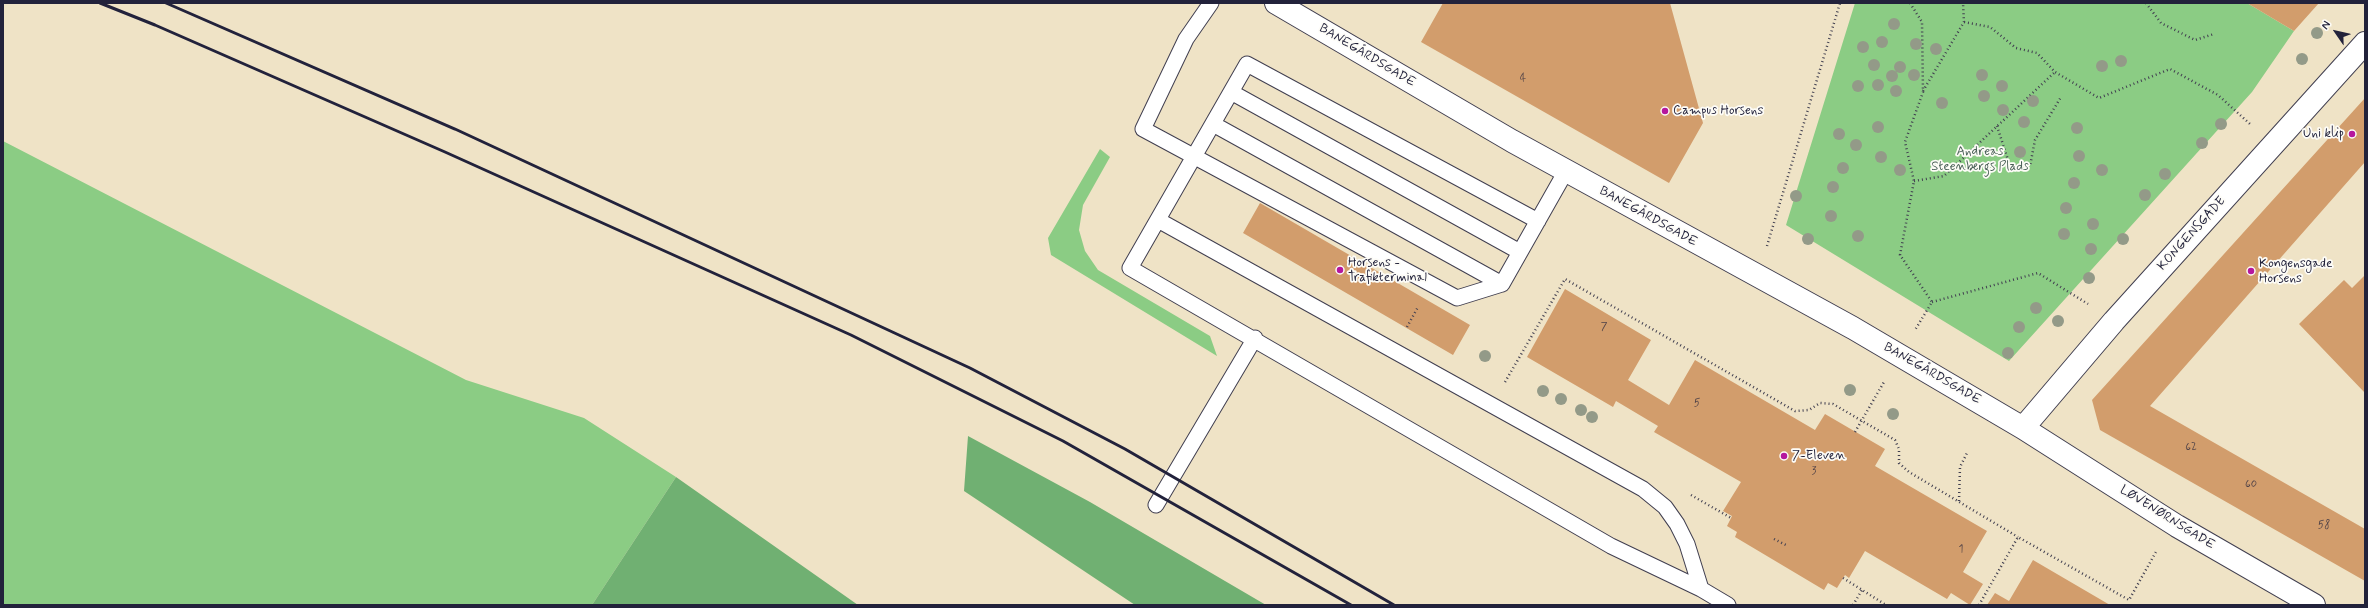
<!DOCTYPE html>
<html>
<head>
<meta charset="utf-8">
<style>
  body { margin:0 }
  #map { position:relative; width:2368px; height:608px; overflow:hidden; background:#efe3c6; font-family:Mynerve,sans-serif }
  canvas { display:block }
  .frame { position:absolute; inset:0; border:4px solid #22223b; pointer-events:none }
  .north { position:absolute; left:2316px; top:12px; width:40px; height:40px; -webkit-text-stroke:3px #fdfcf7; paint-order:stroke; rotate:304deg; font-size:11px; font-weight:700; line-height:16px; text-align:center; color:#22223b }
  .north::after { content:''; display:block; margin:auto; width:14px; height:18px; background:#22223b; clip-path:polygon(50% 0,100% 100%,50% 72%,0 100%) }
</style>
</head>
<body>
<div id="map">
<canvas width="2368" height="608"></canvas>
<div class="frame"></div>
<div class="north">N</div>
</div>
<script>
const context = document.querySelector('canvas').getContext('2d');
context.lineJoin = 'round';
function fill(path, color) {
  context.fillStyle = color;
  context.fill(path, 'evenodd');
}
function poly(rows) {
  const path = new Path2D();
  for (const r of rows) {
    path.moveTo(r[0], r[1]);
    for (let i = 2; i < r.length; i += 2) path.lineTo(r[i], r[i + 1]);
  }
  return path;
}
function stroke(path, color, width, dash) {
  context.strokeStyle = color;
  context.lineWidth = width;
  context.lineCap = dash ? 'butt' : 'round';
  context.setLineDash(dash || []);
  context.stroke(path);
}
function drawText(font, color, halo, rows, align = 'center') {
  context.font = font + ' Mynerve,sans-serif';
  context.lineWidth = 3.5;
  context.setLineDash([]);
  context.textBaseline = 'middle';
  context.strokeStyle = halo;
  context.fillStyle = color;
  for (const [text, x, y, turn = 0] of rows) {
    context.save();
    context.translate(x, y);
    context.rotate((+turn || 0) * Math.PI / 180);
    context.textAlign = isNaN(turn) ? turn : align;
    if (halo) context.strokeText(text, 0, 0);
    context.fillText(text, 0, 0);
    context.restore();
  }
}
const green = poly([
  [1855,3,2247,3,2294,31,2252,92,2009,361,1786,225],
  [3,141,466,380,584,418,676,477,592,605,3,605],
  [1100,149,1110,157,1083,205,1079,230,1085,251,1098,270,1210,336,1217,356,1051,255,1048,238]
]);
const forest = poly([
  [968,436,1090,502,1266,605,1135,605,964,491],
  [676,477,858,605,592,605]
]);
const building = poly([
  [1443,3,1670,3,1703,123,1669,183,1421,42],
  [2247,3,2319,3,2294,31],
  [2365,98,2365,162,2150,406,2365,529,2365,581,2100,430,2092,400],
  [1260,203,1470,325,1453,355,1243,233],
  [2365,275,2365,393,2299,324,2344,280,2352,288],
  [1565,289,1651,340,1628,380,1669,405,1695,360,1815,430,1825,414,1885,449,1875,466,1987,531,1963,572,1983,584,1970,605,1951,593,1947,599,1865,551,1849,578,1845,575,1837,588,1828,583,1824,590,1735,537,1737,532,1727,526,1732,516,1723,511,1741,482,1654,432,1658,426,1616,401,1613,407,1527,357],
  [2033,560,2110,605,1987,605,1995,593,2009,601]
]);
const path = poly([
  [1910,3,1922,22,1923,92,1905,142,1914,181,1900,255,1932,302,1915,330],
  [2146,3,2161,23,2195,40,2214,34],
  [1964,22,1990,27,2016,48,2037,53,2055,72,2099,98,2170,69,2218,95,2250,124],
  [1923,91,1964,22,1963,3],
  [1997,126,2010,166,2030,166,2035,140,2061,97],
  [1914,181,1944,176,2055,72],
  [1767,246,1840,3],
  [1932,302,2038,273,2088,304],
  [1407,327,1418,307],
  [1505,382,1565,279,1795,411,1809,410,1820,403,1833,404,1895,440,1899,449,1899,463,1909,472,2018,537],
  [1855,432,1884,382],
  [1691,495,1731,518],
  [1959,501,1960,467,1967,453],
  [1774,539,1788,546],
  [1843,578,1886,605],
  [1853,605,1862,590],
  [1979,605,2018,537,2129,600,2157,550]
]);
const service = poly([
  [1211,3,1186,39,1143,129,1457,298,1502,284,1566,171],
  [1231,92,1520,252],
  [1213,124,1502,284],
  [1158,220,1643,489,1665,507,1677,524,1687,544,1701,589],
  [1538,221,1247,64,1130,268,1611,546,1701,589,1728,605],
  [1156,505,1255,338]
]);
const minor = poly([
  [1276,3,1512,141,1853,328,2023,428,2177,526,2314,605],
  [2023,428,2114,321,2365,43]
]);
const rail = poly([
  [100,3,155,25,445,152,851,335,1063,441,1351,605],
  [166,3,455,129,970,368,1125,449,1394,605]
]);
const trees = [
  [1894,24],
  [2317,33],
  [1882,42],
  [1916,44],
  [1863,47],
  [1936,49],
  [2302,59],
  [2121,61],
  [1874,65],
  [2102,66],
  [1900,67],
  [1914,75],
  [1982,75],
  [1892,76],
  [1878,85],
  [1858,86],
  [2002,86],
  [1896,91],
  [1984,96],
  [2033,101],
  [1942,103],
  [2003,110],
  [2024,122],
  [2221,124],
  [1878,127],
  [2077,128],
  [1839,134],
  [2202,143],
  [1856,145],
  [2020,152],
  [2079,156],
  [1881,157],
  [1843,168],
  [1900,170],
  [2102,170],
  [2165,174],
  [2074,183],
  [1833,187],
  [2145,195],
  [1796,196],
  [2066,208],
  [1831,216],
  [2093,224],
  [2064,234],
  [1858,236],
  [1808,239],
  [2123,239],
  [2091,249],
  [2089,278],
  [2036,308],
  [2058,321],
  [2019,327],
  [2008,353],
  [1485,356],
  [1850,390],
  [1543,391],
  [1561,399],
  [1581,410],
  [1893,414],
  [1592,417]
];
const markers = [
  [1665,111,4,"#b5179e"],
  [2352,134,4,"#b5179e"],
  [1340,270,4,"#b5179e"],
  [2251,271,4,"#b5179e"],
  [1784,456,4,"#b5179e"]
];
const numberNames = [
  ["4",1523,79],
  ["7",1604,328],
  ["5",1697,404],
  ["62",2191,448],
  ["3",1814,472],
  ["60",2251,485],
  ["58",2324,526],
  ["1",1961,550]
];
const streetNames = [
  ["BANEGÅRDSGADE",1367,56,31],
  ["BANEGÅRDSGADE",1648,217,29],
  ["KONGENSGADE",2192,234,-48],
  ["BANEGÅRDSGADE",1932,374,30],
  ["LØVENØRNSGADE",2167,518,32]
];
const poiNames = [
  ["Campus Horsens",1673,111],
  ["Uni klip",2344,134,"right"],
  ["Horsens -",1348,263],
  ["Trafikterminal",1348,278],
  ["Kongensgade",2259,264],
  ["Horsens",2259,279],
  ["7-Eleven",1792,456]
];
const parkNames = [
  ["Andreas",1980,152],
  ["Steenbergs Plads",1980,167]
];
fill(green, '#8bcc84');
fill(forest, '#70b072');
fill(building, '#d29d6c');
stroke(service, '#413f50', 17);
stroke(minor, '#413f50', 24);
stroke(path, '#413f50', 2.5, [1, 3]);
stroke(service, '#fff', 15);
stroke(minor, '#fff', 22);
stroke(rail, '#22223b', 3);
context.fillStyle = '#939a88';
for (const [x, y] of trees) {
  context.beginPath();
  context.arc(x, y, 6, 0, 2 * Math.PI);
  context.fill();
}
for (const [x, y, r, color] of markers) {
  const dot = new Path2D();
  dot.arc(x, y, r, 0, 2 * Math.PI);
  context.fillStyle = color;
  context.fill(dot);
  stroke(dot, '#fdfcf7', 1.5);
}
drawText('11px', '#4e4147', null, numberNames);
drawText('13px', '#22223b', '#fdfcf7', streetNames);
drawText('13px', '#22223b', '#fdfcf7', poiNames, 'left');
drawText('13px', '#475e55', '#fdfcf7', parkNames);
</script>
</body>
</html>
